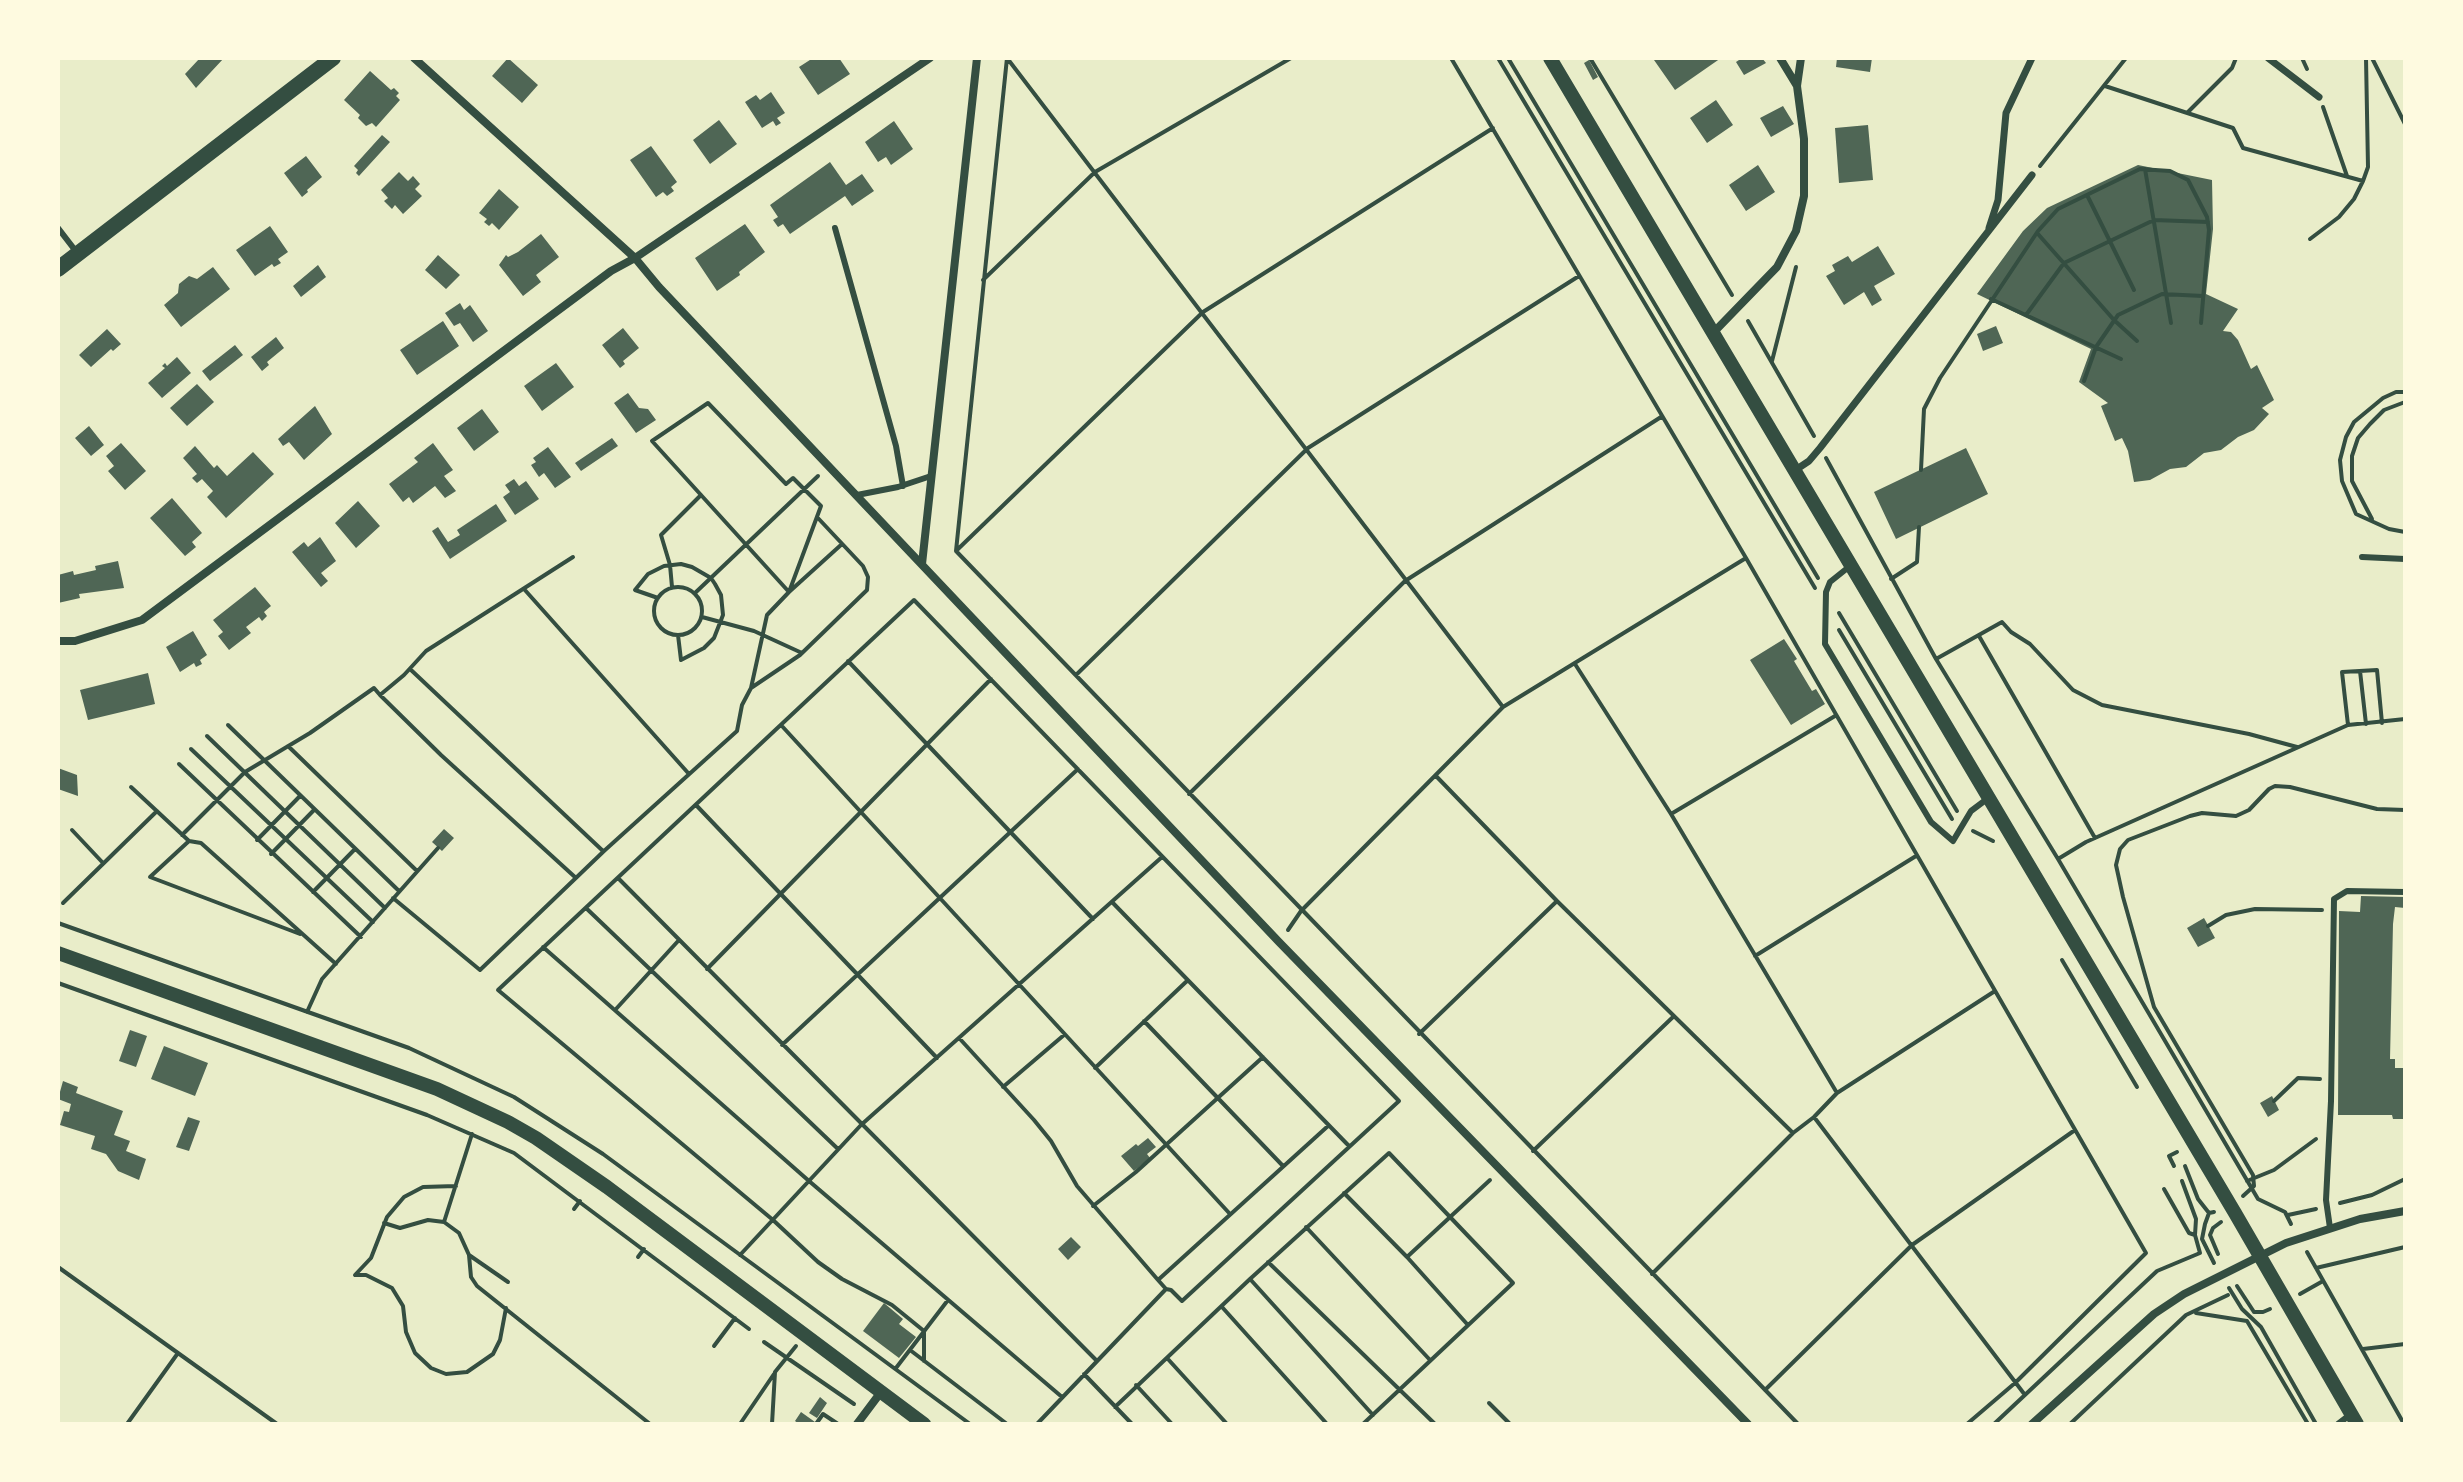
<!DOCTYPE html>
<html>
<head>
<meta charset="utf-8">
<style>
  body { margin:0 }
  #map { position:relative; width:2463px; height:1482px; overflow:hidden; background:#e9edc9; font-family:"Golos Text",sans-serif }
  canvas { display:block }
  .frame { position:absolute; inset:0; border:60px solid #fefae0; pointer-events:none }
</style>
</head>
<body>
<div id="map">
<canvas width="2463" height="1482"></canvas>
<div class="frame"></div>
</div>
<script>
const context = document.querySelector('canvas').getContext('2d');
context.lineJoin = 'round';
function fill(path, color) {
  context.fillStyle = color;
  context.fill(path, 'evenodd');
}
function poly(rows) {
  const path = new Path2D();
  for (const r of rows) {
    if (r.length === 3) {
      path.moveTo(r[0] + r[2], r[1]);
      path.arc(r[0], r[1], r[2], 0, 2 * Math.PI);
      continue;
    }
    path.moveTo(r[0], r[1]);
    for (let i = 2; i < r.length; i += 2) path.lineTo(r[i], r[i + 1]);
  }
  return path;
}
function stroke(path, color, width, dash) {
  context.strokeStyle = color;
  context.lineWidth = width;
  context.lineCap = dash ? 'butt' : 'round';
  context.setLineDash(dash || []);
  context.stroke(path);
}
const building = poly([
  [200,58,224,58,196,88,185,74],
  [508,58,538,85,522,103,492,76],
  [813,58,839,58,850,74,818,95,799,67],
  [1656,58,1721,58,1675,90,1654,60],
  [1742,58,1762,58,1766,63,1744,75,1736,62],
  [1837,58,1872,58,1870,72,1836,67],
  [1589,60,1598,77,1593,80,1584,63],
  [370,71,391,90,394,88,399,93,396,96,400,100,376,127,372,123,366,126,358,118,360,115,344,100],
  [771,92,785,113,777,118,781,123,776,126,773,121,762,128,745,102,756,95,760,100],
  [1716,100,1733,125,1707,143,1690,118],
  [1783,106,1794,124,1771,137,1760,118],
  [719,120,737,144,710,164,693,140],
  [894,121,913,149,891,165,886,157,878,162,865,142],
  [1868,125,1873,180,1839,183,1835,128],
  [382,135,390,142,359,176,356,173,358,170,354,166],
  [651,146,677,182,671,187,674,191,667,196,663,192,656,197,630,160],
  [306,156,322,177,307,190,308,192,302,197,284,173],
  [830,162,846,185,862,174,874,191,852,206,845,196,790,234,783,224,778,227,773,220,778,217,770,205],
  [1758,165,1775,192,1746,211,1729,185],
  [2138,165,2212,180,2213,229,2206,294,2238,309,2223,331,2231,332,2238,340,2251,369,2257,365,2274,400,2262,408,2269,414,2254,430,2238,437,2221,450,2204,453,2186,467,2170,469,2150,480,2134,482,2128,451,2122,438,2115,441,2101,406,2108,403,2079,382,2091,349,1977,294,2023,231,2047,208],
  [399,172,408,181,413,176,420,184,415,189,422,196,403,214,395,205,392,209,384,201,388,198,381,190],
  [499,189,519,207,499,230,492,223,489,226,484,222,487,219,479,213],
  [745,224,765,252,739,272,740,275,717,291,695,258],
  [270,226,288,252,278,259,281,263,274,267,272,264,255,276,236,250],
  [541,234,559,257,536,275,541,282,523,296,499,265,506,255,508,257,518,252],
  [1878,246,1895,274,1874,286,1882,300,1872,306,1864,292,1844,305,1826,276,1835,271,1832,265,1848,256,1852,262],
  [438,255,460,275,446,289,425,270],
  [318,265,326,277,301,297,293,286],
  [213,267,230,289,181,327,164,305,178,293,179,284,189,276,197,279],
  [460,303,464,310,470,305,488,331,473,342,460,323,454,326,445,313],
  [443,321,459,346,417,375,400,350],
  [1996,326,2003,343,1983,351,1977,334],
  [623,328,639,348,623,361,625,364,620,368,602,345],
  [107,329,121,344,113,351,111,349,91,367,79,355],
  [276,337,284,348,267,362,269,365,262,371,251,357],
  [235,345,243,355,210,381,202,371],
  [177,357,191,373,162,398,148,383,165,368,162,366,165,363,167,366],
  [556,363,574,387,542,411,524,386],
  [197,384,214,402,187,426,170,408],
  [628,393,639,408,648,409,656,420,636,433,614,403],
  [315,406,332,434,304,460,289,442,283,446,278,439],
  [482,409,499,432,474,451,457,428],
  [89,426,104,445,91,456,75,438],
  [612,438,618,446,581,471,575,463],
  [121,443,146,471,125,490,108,471,114,466,106,456],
  [433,443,453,470,444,476,456,491,445,498,435,486,413,503,409,497,403,502,389,484,418,462,414,458],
  [195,446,214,468,217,465,227,476,253,452,274,474,226,518,207,497,213,491,202,479,197,483,192,478,197,474,183,458],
  [548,447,571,477,555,488,544,473,539,477,531,465,536,462,533,458],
  [1966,448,1988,494,1896,539,1874,492],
  [514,479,519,486,526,481,539,499,515,515,503,497,510,492,505,485],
  [172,498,202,533,192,542,196,547,185,556,150,518],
  [358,501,380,526,356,548,335,523],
  [496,504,507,521,450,559,432,531,438,527,448,542,460,535,457,530],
  [320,537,336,561,321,573,328,581,321,587,292,552,304,542,308,547],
  [118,561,124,588,79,594,80,598,58,603,58,575,73,571,74,575,96,570,95,566],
  [255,587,271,606,264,612,267,616,262,621,259,617,246,627,251,633,229,650,218,636,223,632,213,620],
  [193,631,207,655,200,660,202,664,196,667,194,663,180,672,166,647],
  [1784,639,1797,659,1794,661,1812,691,1816,689,1825,704,1791,725,1750,660],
  [148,673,155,704,88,720,80,690],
  [58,768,77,775,78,796,58,789],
  [444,829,454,838,442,851,432,842],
  [2361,896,2405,897,2405,908,2395,907,2393,924,2390,1059,2395,1059,2395,1068,2405,1068,2405,1119,2393,1119,2392,1115,2338,1115,2339,911,2360,912],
  [2204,918,2215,938,2198,947,2187,928],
  [130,1030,147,1036,136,1067,119,1061],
  [164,1046,208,1063,195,1096,151,1079],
  [63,1081,78,1087,76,1093,123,1111,114,1135,130,1141,126,1151,146,1159,139,1180,118,1171,106,1154,91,1149,95,1136,60,1125,64,1111,69,1112,71,1104,58,1099],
  [2272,1096,2279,1110,2268,1117,2260,1103],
  [188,1117,200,1121,189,1151,176,1147],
  [1148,1138,1156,1147,1147,1154,1150,1158,1134,1171,1121,1156,1136,1144,1138,1146],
  [1071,1237,1081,1247,1068,1260,1058,1249],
  [884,1303,903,1319,899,1324,916,1337,899,1358,863,1331],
  [820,1397,827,1403,817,1418,809,1413],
  [801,1412,815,1422,813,1424,799,1424,795,1421]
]);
const path = poly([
  [1007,58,956,551,1798,1424],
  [1007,58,1503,707],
  [1451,58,1746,558,2146,1253,2015,1383,1967,1424],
  [1498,58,1815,588],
  [1508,58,1818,578],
  [1590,58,1732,295],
  [2302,58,2307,69],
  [2372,58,2405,124],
  [2105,86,2233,128,2243,148,2363,181,2368,167,2366,58],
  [2323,107,2347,176],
  [2188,112,2232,68,2236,58],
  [2040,166,2126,58],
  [2145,169,2171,323],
  [2087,195,2134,290],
  [2038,234,2114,320,2137,341],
  [2310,239,2339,217,2354,199,2363,181],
  [983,280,1095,172,1291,58],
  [1991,299,2121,359],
  [2026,315,2064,263,2154,220,2208,222],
  [1748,321,1814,436],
  [1772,361,1796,267],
  [2084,381,2096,347,2118,315,2162,294,2203,296],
  [2405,392,2396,392,2383,398,2354,422,2346,437,2340,460,2342,481,2356,514,2389,529,2405,532],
  [1826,458,1936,659,2058,859,2258,1199,2285,1212,2291,1224],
  [1921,470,1924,409,1940,378,2038,231,2058,209,2140,169,2170,171,2188,180,2207,217,2209,230,2201,323],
  [2372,519,2352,481,2352,456,2358,438,2370,424,2384,410,2405,402],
  [957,550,1203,312,1493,128],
  [1891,579,1917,562,1919,527],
  [672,587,670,565,661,535,701,495],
  [678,611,24],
  [524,589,689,774],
  [695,593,818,476],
  [658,598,635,590,648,574,664,566,681,564,692,567,711,578,715,584,721,595,723,615,714,638,704,648,681,660,678,635],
  [1839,613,1957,811],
  [702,617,754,631,802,653],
  [1839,630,1952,819],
  [1979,636,2095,838],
  [1936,659,2002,622,2011,632,2030,644,2073,690,2102,705,2249,734,2297,747],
  [848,661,1093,919],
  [1575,664,1671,814,1837,1093,1814,1117],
  [410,669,603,851],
  [2360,671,2366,724],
  [1076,675,1308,448,1579,276],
  [751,688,800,655,867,590,868,577,863,566,817,517],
  [380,695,441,755,576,878],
  [228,725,399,891],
  [781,725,1230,1214],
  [2348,725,2342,672,2377,670,2382,723],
  [207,736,385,908],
  [288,746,417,871],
  [191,749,373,922],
  [179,764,361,937],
  [1436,776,1557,901,1793,1133,1814,1117,2025,1395],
  [131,787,189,841,201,843,336,964],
  [1189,794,1405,581,1661,417],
  [696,805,937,1058],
  [1671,814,1835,716],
  [72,830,103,863],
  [1973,831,1993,841],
  [182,835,245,772,310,733,374,688,380,695,404,675,426,651,573,557],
  [257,840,300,796],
  [189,841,150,877,300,934],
  [271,854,314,810],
  [2058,859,2086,842,2348,725,2405,719],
  [618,878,1097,1361],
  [313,892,355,849],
  [393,898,480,970,604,851,737,731,742,705,751,688,767,615,789,592,821,506,793,478,786,484,708,403,652,441,789,592,842,544],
  [1112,902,1349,1146],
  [63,903,157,811],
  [586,908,838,1149],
  [58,923,409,1048,514,1097,603,1154,970,1424],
  [2208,926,2226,915,2255,909,2322,910],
  [1288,930,1301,911,1503,707,1746,558],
  [543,947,809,1181,1062,1397],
  [1755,956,1916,856],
  [2062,960,2137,1087],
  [707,969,991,679],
  [58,983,427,1115,514,1153,749,1329],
  [616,1009,679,940],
  [307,1012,322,979,438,848],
  [1144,1021,1283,1166],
  [1419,1034,1557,901],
  [960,1039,1034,1120,1051,1141,1077,1186,1158,1280],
  [782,1045,1078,769],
  [1095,1068,1188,980],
  [1003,1087,1064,1035],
  [1837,1093,1995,991],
  [2274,1101,2298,1078,2320,1079],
  [1533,1151,1674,1016],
  [2174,1166,2169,1156,2177,1152],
  [2185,1166,2198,1199,2209,1213],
  [2247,1181,2274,1170,2316,1139],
  [456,1186,423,1187,404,1197,387,1217,371,1258,355,1275,366,1275,392,1288,403,1306,406,1332,415,1353,431,1368,446,1374,467,1372,493,1354,500,1340,506,1308],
  [2164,1189,2189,1233,2195,1235],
  [1344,1193,1407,1257,1467,1324],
  [2243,1196,2254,1186,2253,1175,2154,1007,2123,897,2116,865,2120,849,2128,840,2190,816,2202,813,2236,816,2249,810,2269,789,2275,786,2290,787,2377,809,2405,810],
  [2340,1203,2372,1195,2405,1179],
  [1093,1206,1136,1172,1263,1057],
  [574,1209,580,1201],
  [2288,1215,2316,1209],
  [444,1222,472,1134],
  [384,1223,400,1228,428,1220,444,1222,459,1233,469,1255],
  [1306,1227,1430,1360],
  [2307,1252,2404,1424],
  [2218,1254,2210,1235,2213,1228,2221,1222],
  [740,1255,861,1125,1162,857],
  [638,1257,644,1249],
  [1407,1257,1490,1180],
  [1268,1262,1435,1424],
  [2214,1263,2202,1239,2205,1224,2209,1213,2214,1212],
  [58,1267,277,1424],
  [2316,1268,2405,1247],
  [1652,1274,1793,1133],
  [1250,1279,1373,1415],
  [508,1282,469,1255,471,1277,477,1286,650,1424],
  [2237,1286,2254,1312],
  [2229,1288,2242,1309,2261,1327,2316,1424],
  [2300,1294,2323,1281],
  [1222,1307,1327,1424],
  [2254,1312,2263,1312,2270,1309],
  [2196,1313,2247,1321,2308,1424],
  [764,1342,854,1404],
  [714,1346,735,1318],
  [2363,1349,2405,1344],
  [910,1350,1007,1424],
  [1167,1358,1227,1424],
  [924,1361,924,1331,892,1305,842,1279,818,1262,773,1220,498,990,914,600,1399,1101,1182,1301,1171,1290,1166,1289],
  [896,1368,948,1300],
  [1084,1374,1132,1424],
  [1136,1385,1172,1424],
  [1765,1390,1912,1245,2075,1130],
  [1489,1403,1510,1424],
  [1115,1407,1250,1279,1389,1153,1513,1283,1363,1424],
  [127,1424,178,1353],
  [740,1424,774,1374],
  [772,1424,775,1372,796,1346],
  [816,1424,823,1414,838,1424],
  [1037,1424,1166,1289,1158,1280,1328,1126],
  [1994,1424,2157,1271,2200,1253,2195,1235,2196,1219,2182,1181],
  [2070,1424,2186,1315,2228,1295]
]);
const service = poly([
  [58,228,78,254],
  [835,228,896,446,903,486],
  [857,495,898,487,931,476],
  [2362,557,2405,559],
  [1850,566,1830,582,1826,592,1825,644,1931,822,1953,841,1971,811,1987,799],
  [2330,1228,2326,1200,2331,1101,2334,899,2347,891,2405,892],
  [2338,1424,2351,1414]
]);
const pedestrian = poly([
  [2268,58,2319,97],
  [1989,228,1998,200,2006,113,2032,58],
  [1794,471,1809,461,1820,448,2032,175]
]);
const minor = poly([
  [414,58,635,258,659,287,1279,942,1748,1424],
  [1780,58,1797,86],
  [1713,333,1777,267,1796,231,1804,196,1804,139,1797,86,1801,58],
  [922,564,977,58],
  [58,641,75,641,142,620,611,271,635,258,930,58],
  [857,1424,881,1392],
  [2032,1424,2154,1314,2184,1294,2286,1243,2360,1219,2405,1211]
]);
const tertiary = poly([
  [1550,58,2235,1213,2357,1424],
  [58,953,437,1089,508,1122,536,1138,607,1187,924,1424]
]);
const secondary = poly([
  [58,269,333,58]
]);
fill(building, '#4f6655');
stroke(path, '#344e41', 4);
stroke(service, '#344e41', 6);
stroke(pedestrian, '#344e41', 7);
stroke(minor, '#344e41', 8);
stroke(tertiary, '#344e41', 14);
stroke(secondary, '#344e41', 16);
</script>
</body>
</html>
